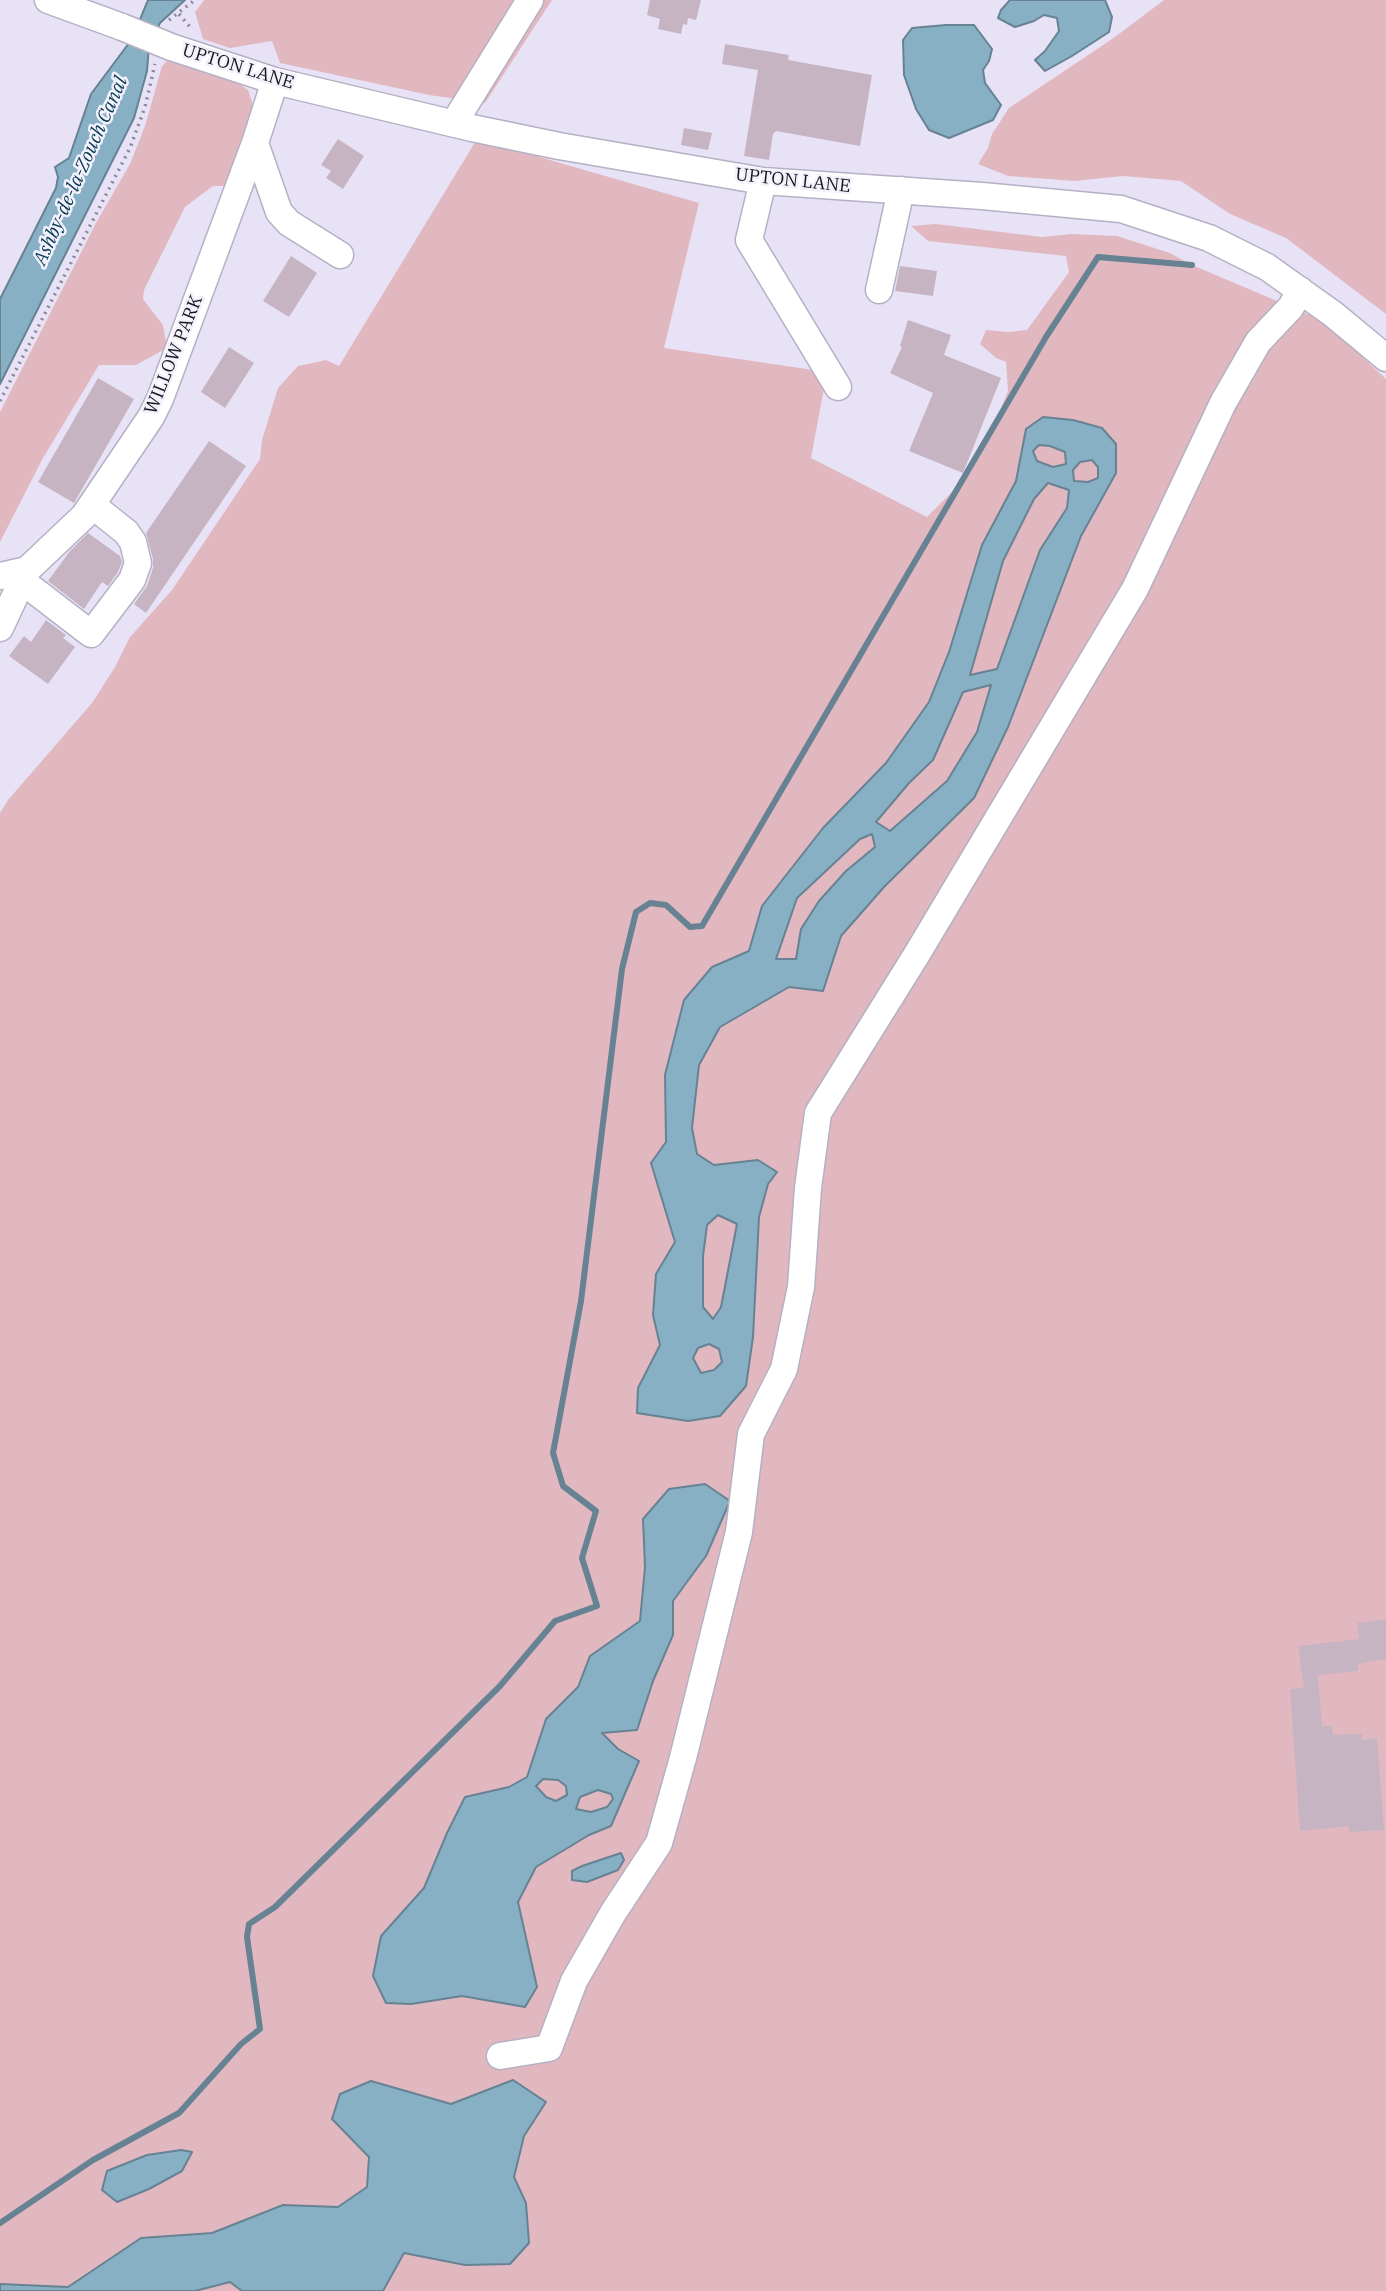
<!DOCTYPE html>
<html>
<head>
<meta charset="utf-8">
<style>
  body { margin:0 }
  canvas { display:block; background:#e8e2f7 }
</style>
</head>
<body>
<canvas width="1386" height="2291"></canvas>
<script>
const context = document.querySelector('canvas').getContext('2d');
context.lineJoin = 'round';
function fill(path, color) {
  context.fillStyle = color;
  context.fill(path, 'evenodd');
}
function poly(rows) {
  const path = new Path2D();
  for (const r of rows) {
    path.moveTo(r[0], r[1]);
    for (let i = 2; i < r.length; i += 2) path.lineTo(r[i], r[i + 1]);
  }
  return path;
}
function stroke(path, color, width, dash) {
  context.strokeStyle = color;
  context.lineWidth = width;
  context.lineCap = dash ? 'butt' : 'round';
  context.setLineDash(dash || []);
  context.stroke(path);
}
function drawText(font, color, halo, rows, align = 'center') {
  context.font = font + ' "IBM Plex Serif",serif';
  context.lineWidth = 5;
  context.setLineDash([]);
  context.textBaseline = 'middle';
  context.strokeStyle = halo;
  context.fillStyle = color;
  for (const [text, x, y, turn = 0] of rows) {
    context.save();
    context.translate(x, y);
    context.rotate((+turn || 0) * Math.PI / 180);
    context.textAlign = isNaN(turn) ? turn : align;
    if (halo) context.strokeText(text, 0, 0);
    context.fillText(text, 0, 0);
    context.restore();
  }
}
const green = poly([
  [204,0,552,0,485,103,429,95,280,63,272,41,230,48,203,39,195,12],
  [1164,0,1386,0,1386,314,1286,238,1230,214,1181,181,1123,176,1075,181,1008,176,978,164,988,148,992,134,1009,108,1115,37],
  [169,59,229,77,248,90,255,111,234,186,213,186,185,207,144,290,143,299,163,325,167,348,136,365,99,365,43,458,0,542,0,412,96,223,130,164,145,126,162,66],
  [477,139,699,203,664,348,827,372,811,458,927,517,958,486,994,425,1008,391,1006,362,996,358,980,344,986,330,1008,332,1027,330,1069,272,1066,256,928,241,911,226,936,224,1042,237,1071,234,1117,236,1170,253,1192,265,1322,320,1386,379,1386,2291,0,2291,0,813,8,800,92,703,115,667,130,637,172,590,260,459,262,440,278,388,298,366,326,360,339,366]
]);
const water = poly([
  [148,0,185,0,160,23,149,46,147,71,134,118,0,384,0,299,56,188,58,177,55,167,69,158,91,94,132,39,148,0],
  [1010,0,1105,0,1112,17,1109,32,1072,56,1045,71,1035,60,1045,51,1059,31,1057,18,1044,15,1034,21,1015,27,998,18,1001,10,1010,0],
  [946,25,974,25,992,49,989,61,983,70,985,83,1001,105,993,120,949,138,929,130,916,109,904,75,903,40,912,28,946,25],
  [1043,417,1073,420,1102,428,1116,444,1116,473,1081,536,1008,727,974,798,884,887,841,936,823,991,789,987,720,1027,699,1065,692,1128,697,1154,714,1165,758,1160,777,1172,768,1184,759,1217,753,1337,746,1386,720,1416,688,1421,637,1413,638,1388,660,1345,653,1315,656,1274,675,1242,651,1163,666,1142,665,1075,684,1000,712,967,749,951,762,906,823,828,886,763,929,702,949,652,982,545,1016,481,1026,429,1043,417],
  [1039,445,1050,446,1065,452,1066,464,1053,467,1037,461,1033,451,1039,445],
  [1092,460,1098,467,1098,478,1088,482,1074,481,1073,470,1080,462,1092,460],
  [1048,483,1069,490,1067,508,1040,550,997,669,970,675,1003,561,1034,499,1048,483],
  [991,685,977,732,947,781,890,831,876,822,909,783,933,760,963,692,991,685],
  [872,834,875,847,846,871,819,901,801,929,796,959,776,959,797,898,860,839,872,834],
  [718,1215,737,1224,721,1307,713,1319,703,1307,703,1256,707,1225,718,1215],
  [709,1344,719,1349,722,1362,714,1370,701,1373,693,1358,698,1348,709,1344],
  [705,1484,730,1501,706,1556,673,1601,673,1635,653,1681,637,1730,602,1733,618,1749,639,1761,611,1826,589,1835,536,1867,518,1902,537,1987,525,2007,462,1996,411,2004,386,2003,373,1976,381,1936,424,1888,447,1833,465,1797,509,1787,527,1777,546,1719,578,1687,590,1656,640,1621,645,1567,643,1519,669,1489,705,1484],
  [543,1779,558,1780,566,1786,567,1795,556,1801,546,1797,536,1786,543,1779],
  [598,1790,611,1794,613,1799,607,1807,591,1812,576,1809,580,1797,598,1790],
  [621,1853,624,1860,618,1870,587,1882,572,1880,572,1871,582,1866,621,1853],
  [513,2080,546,2102,524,2136,514,2177,526,2203,529,2243,510,2264,465,2265,404,2253,383,2291,242,2291,230,2282,195,2291,0,2291,0,2284,68,2287,141,2238,212,2233,283,2205,338,2207,367,2187,369,2157,332,2119,340,2094,371,2081,451,2104,513,2080],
  [181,2150,192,2152,182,2171,149,2189,117,2202,102,2190,107,2171,147,2155,181,2150]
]);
const stream = poly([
  [0,2223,93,2160,179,2113,241,2044,260,2029,247,1937,249,1924,275,1907,500,1686,555,1621,597,1606,582,1558,596,1511,563,1486,553,1453,581,1301,622,969,636,912,650,903,666,905,690,927,702,926,1046,337,1098,257,1192,265]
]);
const building = poly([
  [650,0,701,0,696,20,688,18,687,25,683,24,681,34,658,29,660,19,647,15],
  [725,44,789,55,788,60,872,75,860,146,776,131,773,134,769,160,744,156,758,70,722,64],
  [684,128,712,133,708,150,681,145],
  [338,139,364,156,343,189,326,178,331,171,321,165],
  [291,256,317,273,289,317,263,301],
  [900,266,937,271,933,296,895,291],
  [908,320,951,335,944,355,1001,378,963,473,909,451,933,393,890,373,902,347,900,346],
  [229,347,254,363,225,408,201,392],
  [98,378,134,399,74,503,38,482],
  [209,441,246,466,146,613,134,604,147,586,153,568,153,559,146,533],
  [88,533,120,556,122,562,118,572,108,586,102,582,84,609,48,581,70,551],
  [46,620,66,635,63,638,75,647,48,684,9,656,24,636,31,642],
  [1386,1619,1386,1659,1358,1664,1358,1671,1318,1675,1322,1726,1332,1726,1333,1735,1362,1734,1362,1740,1377,1738,1384,1830,1349,1832,1349,1826,1300,1831,1290,1689,1304,1688,1298,1646,1359,1639,1357,1623]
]);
const path = poly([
  [179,14,191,28],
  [169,20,195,0],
  [0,401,130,148,145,107,155,64]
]);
const minor = poly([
  [48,0,122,27],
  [171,47,275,81,472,128,559,146,763,181,982,196,1121,209,1209,238,1267,267,1333,314,1386,358],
  [454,123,530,0],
  [255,143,279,212,289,223,340,255],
  [763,181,749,240,838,387],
  [879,290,901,190],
  [0,576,27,570,84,516,151,417,160,399,255,143,275,81],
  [22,581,91,634,132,580,138,563,133,542,126,532,92,505],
  [0,628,27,570],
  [500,2056,549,2048,574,1981,613,1913,659,1843,683,1758,739,1532,751,1434,784,1369,801,1287,808,1188,818,1113,917,954,1135,589,1223,403,1258,342,1291,307,1300,290]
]);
const minorBridge = poly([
  [122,27,171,47]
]);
const streetNames = [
  ["UPTON LANE",238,67,17],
  ["UPTON LANE",793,181,6],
  ["WILLOW PARK",174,355,-68]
];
const waterNames = [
  ["Ashby-de-la-Zouch Canal",81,171,-66]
];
fill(green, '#e1b8c0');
fill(water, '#87b0c5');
stroke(water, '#668293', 2);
stroke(stream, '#668293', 6);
fill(building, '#c6b4c3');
stroke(minor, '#b5b0c4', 29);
stroke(path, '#8c8897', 3.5, [2, 5]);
stroke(minor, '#fff', 26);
stroke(minorBridge, '#b5b0c4', 29, []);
stroke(minorBridge, '#fff', 26);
drawText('18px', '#18161d', '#f4f1fd', streetNames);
drawText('italic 19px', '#013c52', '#f4f1fd', waterNames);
</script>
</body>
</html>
